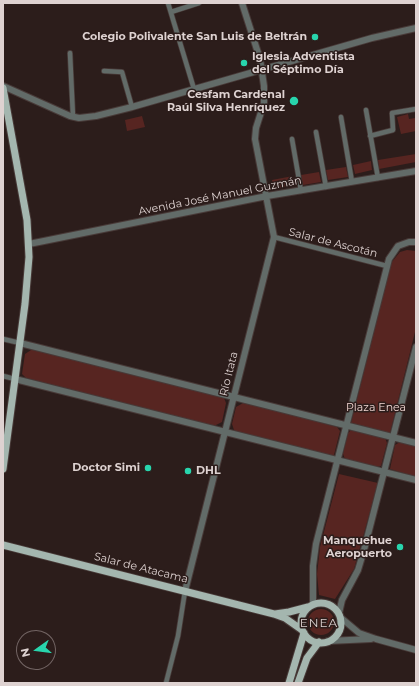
<!DOCTYPE html>
<html>
<head>
<meta charset="utf-8">
<style>
  body { margin:0 }
  #map { position:relative; width:419px; height:686px; overflow:hidden; background:#2c1d1b; font-family:Montserrat,sans-serif }
  canvas { display:block }
  .frame { position:absolute; inset:0; border:4px solid #ded2d1; pointer-events:none }
  .north { position:absolute; left:16px; top:630px; width:40px; height:40px; box-sizing:border-box; background:#2c1d1b; border:1px solid #736564; border-radius:50%; rotate:256deg; font-size:11px; font-weight:700; line-height:16px; text-align:center; color:#ded2d1 }
  .north::after { content:''; display:block; margin:auto; width:14px; height:18px; background:#28d5ad; clip-path:polygon(50% 0,100% 100%,50% 72%,0 100%) }
</style>
</head>
<body>
<div id="map">
<canvas width="419" height="686"></canvas>
<div class="frame"></div>
<div class="north">N</div>
</div>
<script>
const context = document.querySelector('canvas').getContext('2d');
context.lineJoin = 'round';
function fill(path, color) {
  context.fillStyle = color;
  context.fill(path, 'evenodd');
}
function poly(rows) {
  const path = new Path2D();
  for (const r of rows) {
    if (r.length === 3) {
      path.moveTo(r[0] + r[2], r[1]);
      path.arc(r[0], r[1], r[2], 0, 2 * Math.PI);
      continue;
    }
    path.moveTo(r[0], r[1]);
    for (let i = 2; i < r.length; i += 2) path.lineTo(r[i], r[i + 1]);
  }
  return path;
}
function stroke(path, color, width, dash) {
  context.strokeStyle = color;
  context.lineWidth = width;
  context.lineCap = dash ? 'butt' : 'round';
  context.setLineDash(dash || []);
  context.stroke(path);
}
function drawText(font, color, halo, rows, align = 'center') {
  context.font = font + ' Montserrat,sans-serif';
  context.lineWidth = 3;
  context.setLineDash([]);
  context.textBaseline = 'middle';
  context.strokeStyle = halo;
  context.fillStyle = color;
  for (const [text, x, y, turn = 0] of rows) {
    context.save();
    context.translate(x, y);
    context.rotate((+turn || 0) * Math.PI / 180);
    context.textAlign = isNaN(turn) ? turn : align;
    if (halo) context.strokeText(text, 0, 0);
    context.fillText(text, 0, 0);
    context.restore();
  }
}
const green = poly([
  [408,114,409,119,415,118,416,131,401,134,397,117],
  [142,116,145,127,127,131,125,120],
  [416,154,416,162,379,169,378,160],
  [371,161,372,170,355,174,353,165],
  [346,167,348,177,328,180,326,170],
  [319,172,321,182,303,185,301,175],
  [293,176,294,185,274,189,272,180],
  [407,250,416,251,416,328,390,433,351,423,391,263,400,252],
  [31,350,36,350,220,396,224,398,226,403,222,422,214,426,26,378,22,374,25,354],
  [245,402,337,427,340,431,334,455,331,456,237,432,234,430,232,424,236,407],
  [351,430,385,438,387,443,381,466,375,467,345,459,343,454,348,433],
  [400,442,416,446,416,477,390,469,395,445],
  [339,474,378,483,354,569,335,599,319,595,317,574,320,547],
  [321,622,13]
]);
const minor = poly([
  [168,3,194,89],
  [171,12,199,3],
  [70,53,73,117],
  [104,71,122,72,132,107],
  [366,110,378,178],
  [341,117,352,182],
  [316,132,326,187],
  [370,136,393,130,392,113,416,109],
  [292,139,301,191],
  [274,237,387,266],
  [3,339,20,343],
  [3,376,15,379],
  [166,683,178,636,185,591]
]);
const tertiary = poly([
  [3,86,70,116,79,118,96,116,132,107,372,38,416,28],
  [29,244,267,196,416,171],
  [20,343,416,443],
  [15,379,416,480],
  [185,591,274,237,255,139,256,128,264,103,264,86,260,59,242,3],
  [313,605,313,566,316,544,389,259,398,246,409,242,416,242],
  [339,613,342,600,358,570,364,550,416,347],
  [340,617,359,633,376,639,416,650],
  [328,641,371,639]
]);
const primary = poly([
  [3,88,27,220,29,257,25,304,3,469],
  [3,545,274,614,285,618,302,630],
  [321,623,20],
  [275,614,289,612,308,607],
  [289,683,304,633],
  [298,683,307,658,319,642]
]);
const markers = [
  [315,37,4,"#28d5ad"],
  [244,63,4,"#28d5ad"],
  [294,101,5,"#28d5ad"],
  [148,468,4,"#28d5ad"],
  [188,471,4,"#28d5ad"],
  [400,547,4,"#28d5ad"]
];
const poiNames = [
  ["Colegio Polivalente San Luis de Beltrán",307,37],
  ["Iglesia Adventista",252,57,"left"],
  ["del Séptimo Día",252,70,"left"],
  ["Cesfam Cardenal",285,95],
  ["Raúl Silva Henríquez",285,108],
  ["Doctor Simi",140,468],
  ["DHL",196,471,"left"],
  ["Manquehue",392,541],
  ["Aeropuerto",392,554]
];
const streetNames = [
  ["Avenida José Manuel Guzmán",220,196,-11],
  ["Salar de Ascotán",333,243,14],
  ["Río Itata",229,374,-76],
  ["Salar de Atacama",141,568,14]
];
const parkNames = [
  ["Plaza Enea",376,408]
];
const neighbourhoodNames = [
  ["ENEA",319,623]
];
fill(green, '#572521');
stroke(minor, '#483a38', 6);
stroke(tertiary, '#483a38', 8);
stroke(primary, '#483a38', 9);
stroke(minor, '#626b68', 4.5);
stroke(tertiary, '#626b68', 6);
stroke(primary, '#a4b6af', 7);
for (const [x, y, r, color] of markers) {
  const dot = new Path2D();
  dot.arc(x, y, r, 0, 2 * Math.PI);
  context.fillStyle = color;
  context.fill(dot);
  stroke(dot, '#2c1d1b', 1.5);
}
drawText('bold 11px', '#ded2d1', '#2c1d1b', poiNames, 'right');
drawText('11px', '#ded2d1', '#2c1d1b', streetNames);
drawText('11px', '#f1d6d2', '#2c1d1b', parkNames);
context.letterSpacing = '1px';
drawText('12px', '#ded2d1', '#2c1d1b', neighbourhoodNames);
context.letterSpacing = '0px';
</script>
</body>
</html>
